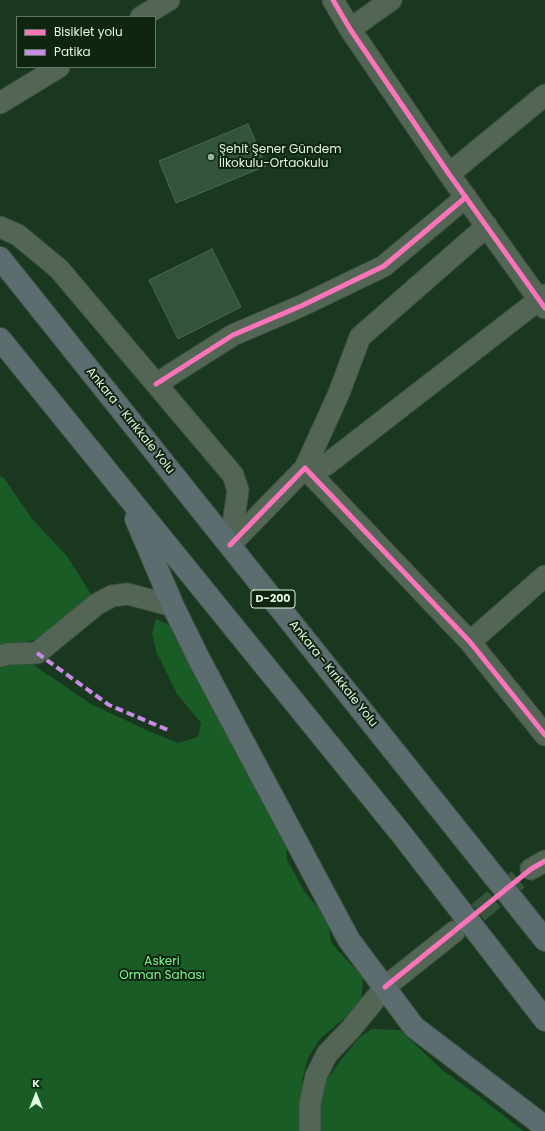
<!DOCTYPE html>
<html>
<head>
<meta charset="utf-8">
<style>
  body { margin:0 }
  #map { position:relative; width:545px; height:1131px; overflow:hidden; background:#1a3720; font-family:Poppins,sans-serif }
  canvas { display:block }
  .legend { position:absolute; left:16px; top:16px; width:140px; height:52px; box-sizing:border-box; background:#0f2512; border:1px solid #617a64; margin:0; padding:5px 7px; list-style:none; font-size:12px; color:#ddf9de }
  .legend li { display:flex; align-items:center; gap:8px; height:20px }
  .legend b { width:20px; border:1px solid #617a64 }
  .north { position:absolute; left:16px; top:1075px; width:40px; height:40px; -webkit-text-stroke:3px #0f2512; paint-order:stroke; rotate:0deg; font-size:11px; font-weight:700; line-height:16px; text-align:center; color:#ddf9de }
  .north::after { content:''; display:block; margin:auto; width:14px; height:18px; background:#ddf9de; clip-path:polygon(50% 0,100% 100%,50% 72%,0 100%) }
</style>
</head>
<body>
<div id="map">
<canvas width="545" height="1131"></canvas>
<ul class="legend">
<li><b style="height:5px;background:#fb73b8"></b>Bisiklet yolu</li>
<li><b style="height:5px;background:#ca8be6"></b>Patika</li>
</ul>
<div class="north">K</div>
</div>
<script>
const context = document.querySelector('canvas').getContext('2d');
context.lineJoin = 'round';
function fill(path, color) {
  context.fillStyle = color;
  context.fill(path, 'evenodd');
}
function poly(rows) {
  const path = new Path2D();
  for (const r of rows) {
    path.moveTo(r[0], r[1]);
    for (let i = 2; i < r.length; i += 2) path.lineTo(r[i], r[i + 1]);
  }
  return path;
}
function stroke(path, color, width, dash) {
  context.strokeStyle = color;
  context.lineWidth = width;
  context.lineCap = dash ? 'butt' : 'round';
  context.setLineDash(dash || []);
  context.stroke(path);
}
function drawText(font, color, halo, rows, align = 'center') {
  context.font = font + ' Poppins,sans-serif';
  context.lineWidth = 4;
  context.setLineDash([]);
  context.textBaseline = 'middle';
  context.strokeStyle = halo;
  context.fillStyle = color;
  for (const [text, x, y, turn = 0] of rows) {
    context.save();
    context.translate(x, y);
    context.rotate((+turn || 0) * Math.PI / 180);
    context.textAlign = isNaN(turn) ? turn : align;
    if (halo) context.strokeText(text, 0, 0);
    context.fillText(text, 0, 0);
    context.restore();
  }
}
const green = poly([
  [0,476,4,478,33,520,67,556,92,596,52,636,26,642,35,666,91,704,144,729,178,743,198,737,201,723,177,694,156,651,152,633,156,619,169,625,181,642,203,687,214,712,228,721,286,838,287,860,306,894,328,919,331,943,363,977,361,1004,320,1039,308,1058,302,1081,320,1089,341,1060,359,1038,372,1029,400,1030,441,1069,477,1095,523,1131,0,1131]
]);
const building = poly([
  [248,124,266,166,176,203,159,161,248,124],
  [212,249,241,307,178,339,149,280,212,249]
]);
const minorTunnel = poly([
  [454,932,531,869]
]);
const minor = poly([
  [333,0,350,29,449,174,545,308],
  [141,17,169,0],
  [350,29,391,0],
  [0,103,59,67],
  [449,174,545,95],
  [0,227,18,235,59,269,233,475,238,490,230,545],
  [156,384,233,335,301,306,384,266,466,197],
  [305,468,339,393,360,337,487,226],
  [305,468,326,465,545,295],
  [230,545,305,468,470,642,545,735],
  [470,642,545,576],
  [0,656,8,654,37,653,97,604,112,596,128,594,173,606],
  [531,869,545,861],
  [310,1131,310,1104,316,1076,327,1054,350,1030,385,987,454,932]
]);
const highway = poly([
  [0,258,545,940],
  [0,339,403,836,545,1020],
  [136,519,173,606,200,661,349,940,414,1027,545,1127]
]);
const quiet = poly([
  [37,653,109,705,168,730]
]);
const cycleway = poly([
  [333,0,350,29,449,174,545,308],
  [156,384,233,335,301,306,384,266,466,197],
  [230,545,305,468,470,642,545,735],
  [385,987,531,869,545,861]
]);
const markers = [
  [211,157,4,"#99b59c"]
];
const shields = [
  [273,599,44]
];
const shieldNames = [
  ["D-200",273,599]
];
const poiNames = [
  ["Şehit Şener Gündem",219,150],
  ["İlkokulu-Ortaokulu",219,164]
];
const streetNames = [
  ["Ankara - Kırıkkale Yolu",130,421,51],
  ["Ankara - Kırıkkale Yolu",333,674,51]
];
const parkNames = [
  ["Askeri",162,962],
  ["Orman Sahası",162,976]
];
fill(green, '#195c26');
fill(building, '#325439');
stroke(building, '#4e6552', 1);
stroke(minorTunnel, '#37543c', 21, [21, 10]);
stroke(minor, '#3b513f', 23);
stroke(highway, '#3b513f', 24);
stroke(minor, '#536655', 21);
stroke(highway, '#5b6d6f', 22);
stroke(quiet, '#ca8be6', 4, [8, 4]);
stroke(cycleway, '#fb73b8', 5);
for (const [x, y, r, color] of markers) {
  const dot = new Path2D();
  dot.arc(x, y, r, 0, 2 * Math.PI);
  context.fillStyle = color;
  context.fill(dot);
  stroke(dot, '#0f2512', 1.5);
}
for (const [x, y, w] of shields) {
  const box = new Path2D();
  box.roundRect(x - w / 2, y - 9, w, 18, 3);
  context.fillStyle = '#0f2512';
  context.fill(box);
  stroke(box, '#ddf9de', 1);
}
drawText('bold 11px', '#ddf9de', null, shieldNames);
drawText('12px', '#ddf9de', '#0f2512', poiNames, 'left');
drawText('12px', '#ddf9de', '#0f2512', streetNames);
drawText('12px', '#80f78d', '#0f2512', parkNames);
</script>
</body>
</html>
